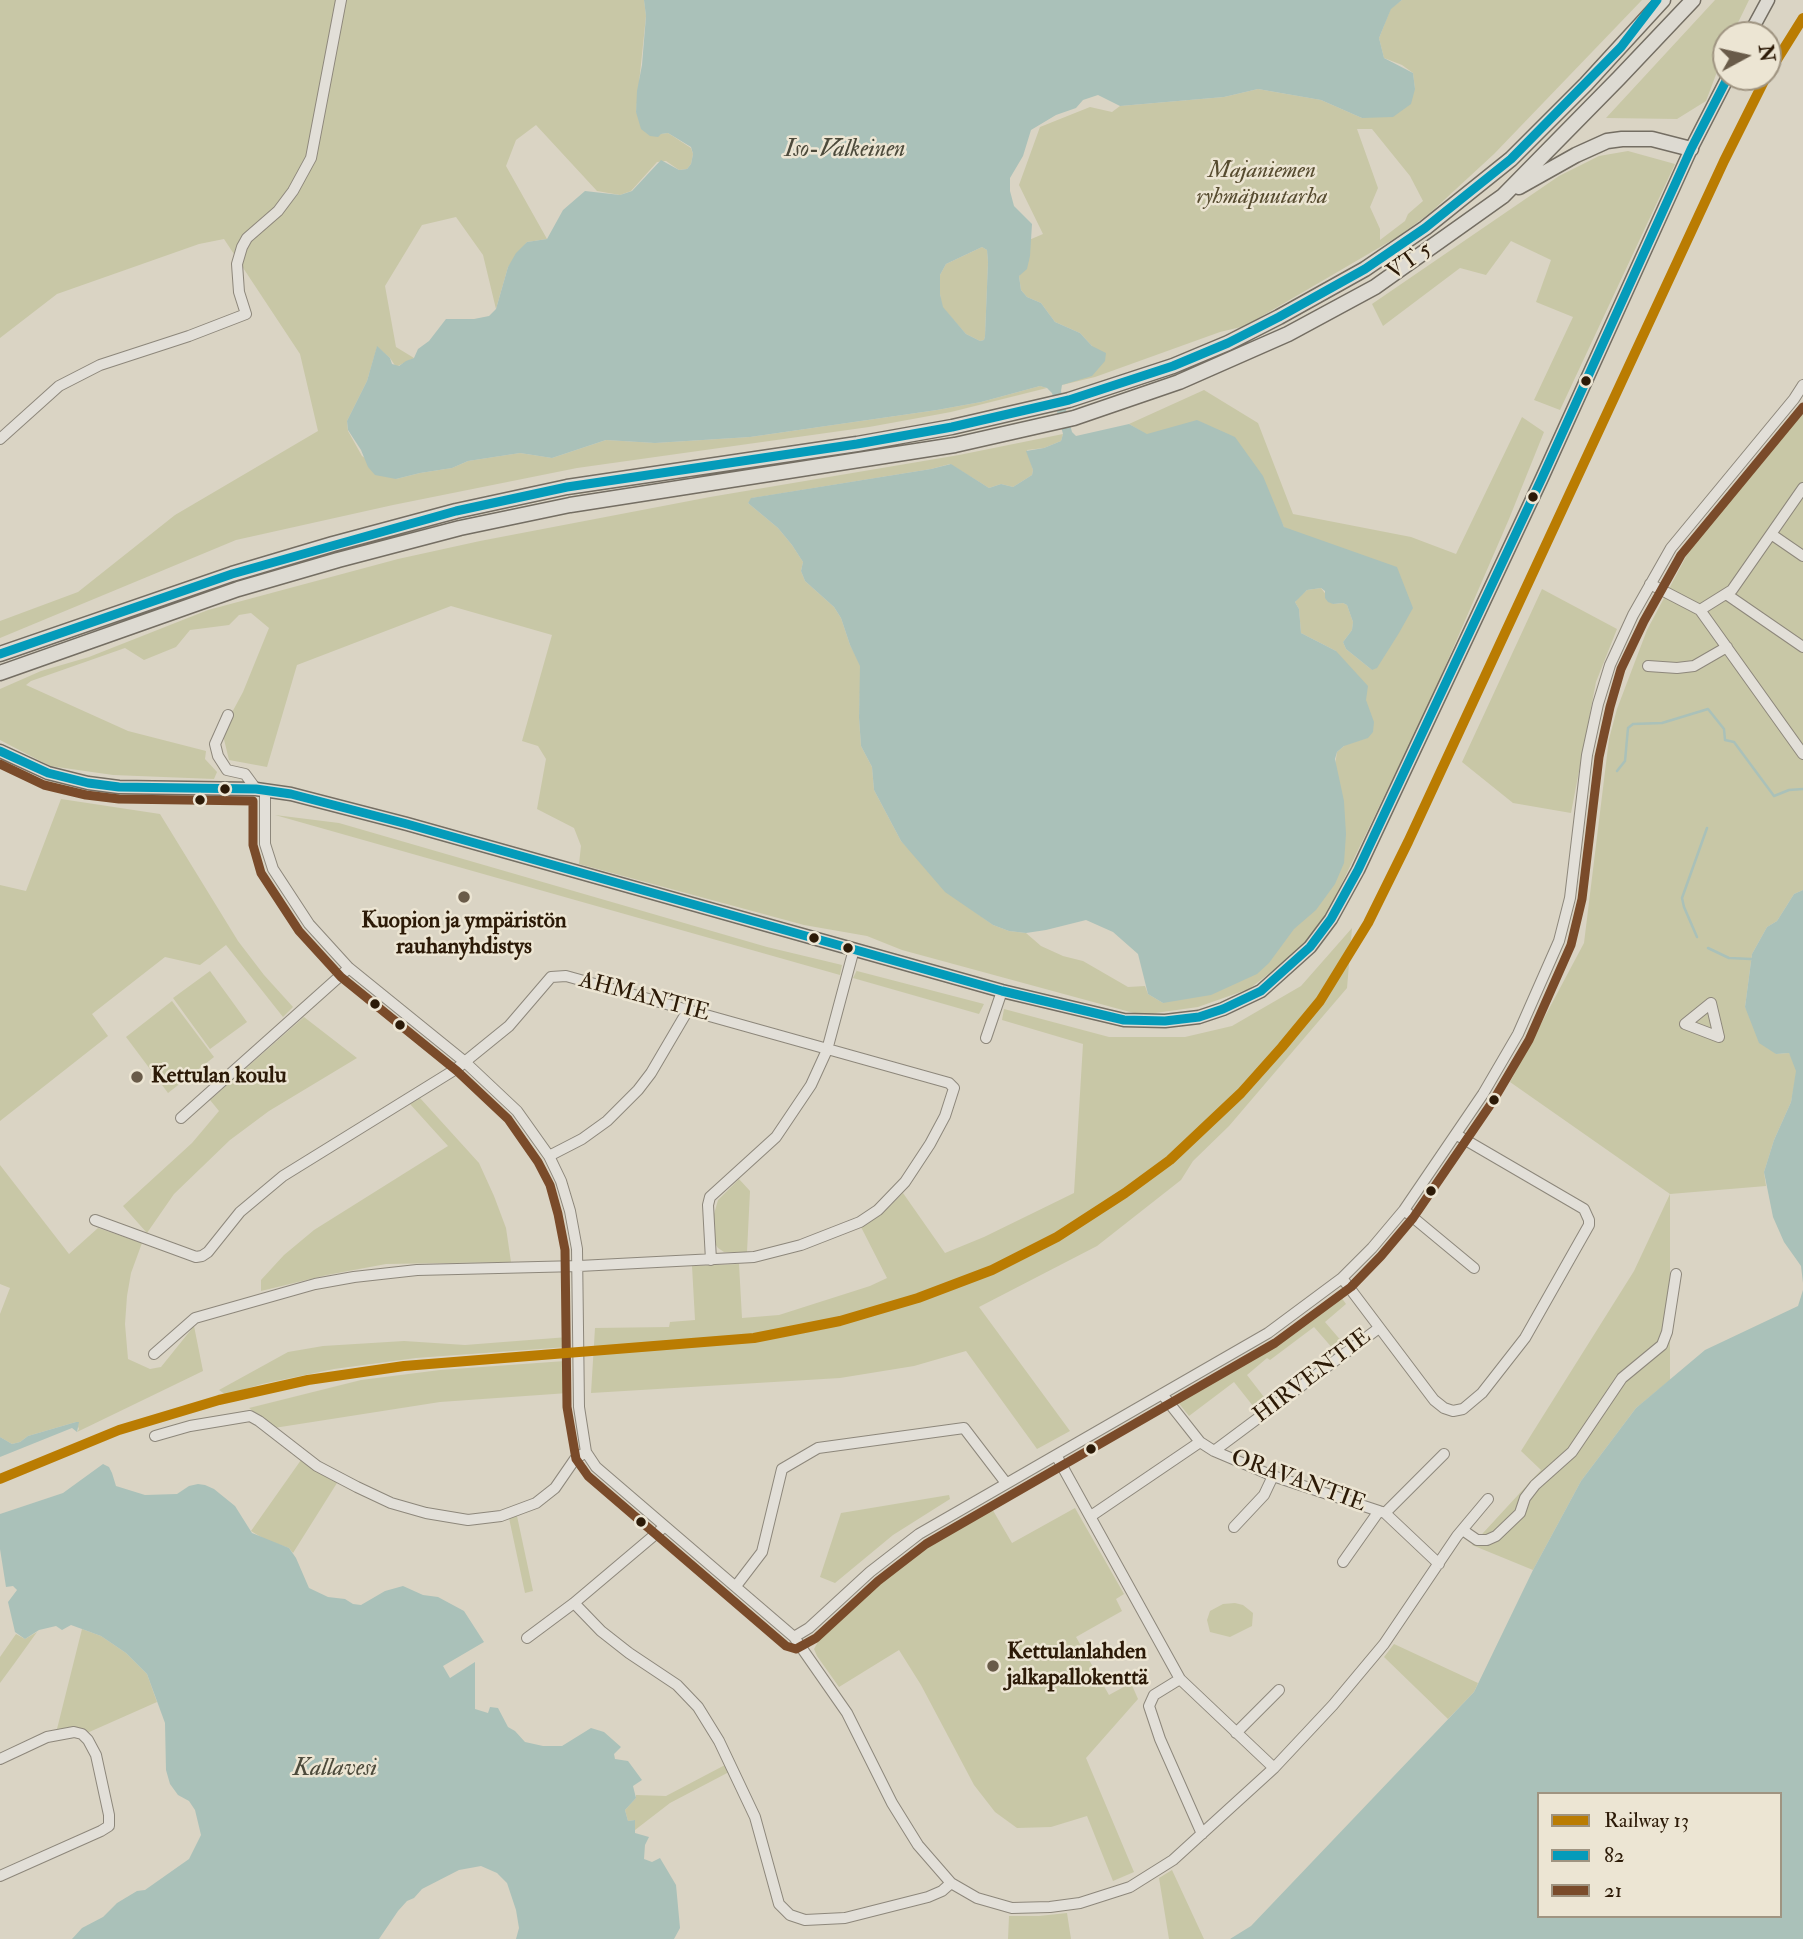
<!DOCTYPE html>
<meta charset="utf-8">
<style>
body{margin:0}
#map{position:relative;width:1803px;height:1939px;overflow:hidden;background:#dad4c4;font-family:"IM FELL Double Pica",serif}
canvas{display:block}
.legend{position:absolute;left:1537px;top:1792px;width:245px;height:126px;box-sizing:border-box;background:#ece5d3;border:2px solid #9f9481;margin:0;padding:9px 12px;list-style:none;font-size:21px;color:#2c1a07}
.legend li{display:flex;align-items:center;gap:14px;height:35px}
.legend b{width:35px;border:2px solid #9f9481}
.north{position:absolute;left:1712px;top:21px;width:70px;height:70px;box-sizing:border-box;background:#ece5d3;border:2px solid #9f9481;border-radius:50%;rotate:82deg;font-size:19px;font-weight:700;line-height:28px;text-align:center;color:#2c1a07}
.north::after{content:'';display:block;margin:auto;width:24px;height:32px;background:#695b49;clip-path:polygon(50% 0,100% 100%,50% 72%,0 100%)}
</style>
<div id="map">
<canvas width="1803" height="1939"></canvas>
<ul class="legend">
<li><b style="height:9px;background:#ba7c02"></b>Railway 13</li>
<li><b style="height:9px;background:#049bba"></b>82</li>
<li><b style="height:9px;background:#7a4b2a"></b>21</li>
</ul>
<div class="north">N</div>
</div>
<script>
const ctx = document.querySelector('canvas').getContext('2d');
ctx.lineJoin = 'round';
function paint(path, color) {
  ctx.fillStyle = color;
  ctx.fill(path, 'evenodd');
}
function toPath(rows) {
  const path = new Path2D();
  for (const r of rows) {
    path.moveTo(r[0], r[1]);
    for (let i = 2; i < r.length; i += 2) path.lineTo(r[i], r[i + 1]);
  }
  return path;
}
function trace(path, color, width, dash) {
  ctx.strokeStyle = color;
  ctx.lineWidth = width;
  ctx.lineCap = dash ? 'butt' : 'round';
  ctx.setLineDash(dash || []);
  ctx.stroke(path);
}
function label(font, color, halo, rows, align = 'center') {
  ctx.font = font + ' "IM FELL Double Pica",serif';
  ctx.lineWidth = 5;
  ctx.setLineDash([]);
  ctx.textBaseline = 'middle';
  ctx.strokeStyle = halo;
  ctx.fillStyle = color;
  for (const [text, x, y, turn = 0] of rows) {
    ctx.save();
    ctx.translate(x, y);
    ctx.rotate((+turn || 0) * Math.PI / 180);
    ctx.textAlign = isNaN(turn) ? turn : align;
    if (halo) ctx.strokeText(text, 0, 0);
    ctx.fillText(text, 0, 0);
    ctx.restore();
  }
}
const green = toPath([
 [0,0,644,0,646,16,636,112,661,134,668,133,691,148,693,154,691,164,687,169,679,170,666,161,657,162,631,191,620,195,597,191,536,125,516,140,506,166,547,239,527,242,508,267,496,309,483,255,456,217,422,225,385,286,396,347,414,358,396,367,390,358,377,347,367,381,347,421,348,431,362,456,396,479,420,473,452,468,468,461,520,453,552,458,606,440,655,443,750,437,937,410,981,402,1040,386,1047,388,951,412,869,427,577,468,393,505,236,540,0,638,0,621,78,592,175,515,318,431,300,354,224,239,199,244,57,294,0,338],
 [1402,0,1642,0,1494,154,1430,213,1399,236,1245,326,1220,332,1095,377,1062,385,1069,382,1092,346,1080,333,1055,322,1041,303,1027,297,1021,290,1019,276,1030,255,1029,240,1043,234,1019,185,1040,127,1090,107,1112,112,1120,106,1224,97,1258,89,1321,100,1362,118,1415,89,1413,73,1402,65,1384,58,1379,38,1391,8],
 [1357,129,1372,129,1410,176,1423,201,1408,214,1405,221,1380,240,1380,229,1370,207,1378,188],
 [1715,0,1749,0,1732,35,1726,35,1726,48,1706,101,1677,119,1606,118],
 [1628,151,1675,164,1560,410,1534,400,1573,317,1536,302,1551,260,1511,241,1486,275,1460,268,1383,326,1372,304,1559,176,1599,156],
 [982,247,987,250,988,262,985,336,984,340,980,341,966,334,942,307,940,294,940,275,946,264],
 [1204,390,1258,423,1293,514,1411,537,1456,554,1522,417,1544,432,1509,519,1428,706,1323,922,1293,955,1249,989,1198,1007,1141,1015,902,950,867,936,804,925,579,864,581,846,574,828,537,809,546,759,538,746,522,741,552,635,451,606,297,665,267,767,229,760,222,731,243,692,269,628,251,613,239,615,229,625,190,630,176,647,144,660,125,648,31,681,26,685,128,731,206,751,205,759,217,772,214,779,113,775,50,766,0,740,0,689,41,671,89,657,208,610,398,559,480,541,710,497,959,455,1063,434,1061,441,1044,448,1027,450,1033,470,1032,475,1013,487,1001,484,989,488,950,464,931,469,752,498,748,503,778,528,792,545,803,562,801,571,805,581,834,607,841,618,850,645,861,666,859,718,861,746,872,767,874,790,901,841,971,909,993,925,1009,931,1026,933,1041,946,1063,956,1083,961,1128,987,1145,986,1148,994,1163,1003,1335,765,1337,752,1344,746,1336,651,1301,633,1299,609,1295,602,1298,598,1307,590,1321,588,1333,604,1343,603,1347,605,1353,622,1352,630,1343,642,1346,649,1372,670,1358,611,1284,527,1276,511,1129,424],
 [1803,411,1803,890,1794,894,1777,921,1767,927,1752,954,1745,1007,1776,1054,1789,1053,1794,1062,1797,1071,1791,1102,1774,1140,1764,1172,1766,1186,1670,1194,1670,1380,1636,1408,1581,1481,1533,1570,1472,1545,1541,1470,1521,1451,1634,1271,1670,1194,1510,1082,1584,943,1609,739,1617,709,1647,630,1689,551],
 [1542,589,1617,629,1596,682,1571,813,1513,803,1462,762],
 [61,799,160,814,238,941,264,975,293,1007,283,1017,226,945,200,965,165,957,92,1014,108,1036,0,1121,0,885,26,891],
 [275,815,339,823,767,947,842,965,840,975],
 [1352,928,1347,988,1229,1126,1193,1161,1181,1180,1097,1246,979,1307,1070,1431,1037,1449,966,1351,914,1366,840,1378,591,1393,595,1328,669,1327,670,1322,695,1320,692,1266,739,1264,742,1318,779,1315,870,1286,887,1278,861,1227,884,1212,903,1193,945,1253,984,1237,1074,1193,1083,1044,1002,1020,1004,1009,1109,1037,1185,1037,1232,1026,1301,986],
 [857,970,857,971,984,1004,979,1014,853,978],
 [210,971,247,1022,210,1049,173,998],
 [172,1001,214,1057,168,1093,126,1037],
 [304,1017,357,1058,269,1111,230,1140,174,1194,147,1233,123,1206,192,1143,219,1111,210,1100],
 [420,1098,479,1163,494,1196,506,1228,511,1262,386,1264,327,1275,261,1291,261,1280,284,1255,314,1230,448,1146,410,1104],
 [0,1165,69,1254,98,1228,142,1243,131,1273,127,1296,125,1324,128,1359,150,1369,161,1367,194,1326,203,1371,77,1432,79,1429,76,1422,28,1436,20,1442,12,1444,0,1437,0,1314,10,1288,0,1284],
 [739,1179,750,1191,747,1252,724,1252,718,1248,714,1242,714,1214,718,1200],
 [1341,1297,1346,1304,1325,1322,1343,1343,1334,1350,1314,1327,1270,1360,1267,1358,1247,1375,1264,1397,1253,1406,1234,1382,1189,1416,1177,1401,1259,1355],
 [568,1337,567,1347,416,1358,334,1369,262,1384,226,1395,219,1390,288,1352,323,1346,404,1341,465,1345],
 [565,1361,568,1393,440,1402,274,1428,249,1408,361,1380,440,1370],
 [301,1460,337,1483,293,1553,289,1548,266,1540,251,1531],
 [949,1495,950,1499,893,1535,835,1583,820,1577,841,1513],
 [991,1507,1012,1543,1075,1508,1124,1594,1116,1599,1122,1611,1076,1637,1109,1695,1131,1683,1138,1699,1086,1758,1134,1872,1113,1881,1087,1816,1051,1827,1017,1828,995,1812,974,1785,921,1685,899,1650,839,1687,817,1656,814,1649,821,1636,875,1584,911,1556],
 [517,1516,533,1591,525,1593,509,1518],
 [1235,1603,1243,1605,1253,1613,1252,1626,1230,1637,1210,1632,1207,1620,1210,1611,1223,1604],
 [82,1629,101,1636,126,1653,147,1674,157,1702,87,1733,73,1727,57,1729],
 [37,1632,14,1664,0,1683,0,1657,16,1634,25,1639],
 [1394,1644,1478,1683,1474,1692,1448,1719,1384,1657],
 [725,1765,729,1772,670,1803,635,1830,635,1820,628,1821,625,1810,636,1798,636,1795,666,1796],
 [1172,1870,1204,1939,1169,1939,1159,1878],
 [1067,1913,1071,1939,1008,1939,1009,1916,1039,1916]
]);
const water = toPath([
 [644,0,1402,0,1391,9,1379,38,1384,58,1413,73,1415,89,1411,104,1393,117,1362,118,1321,100,1258,89,1224,97,1120,106,1098,95,1083,100,1076,108,1056,115,1031,130,1023,156,1010,178,1010,191,1014,206,1032,224,1030,256,1027,269,1019,276,1021,290,1027,297,1041,303,1055,322,1080,333,1092,346,1106,353,1105,361,1092,376,1062,385,1061,391,1072,432,1076,436,1129,424,1147,434,1197,420,1235,437,1263,476,1284,527,1397,567,1413,608,1399,633,1377,668,1372,670,1346,649,1343,642,1352,630,1353,622,1347,605,1343,603,1333,604,1328,602,1325,598,1325,591,1321,588,1307,590,1295,602,1299,609,1301,633,1336,651,1368,686,1366,700,1374,722,1373,732,1368,738,1344,746,1337,752,1335,759,1344,801,1346,834,1344,863,1335,884,1316,910,1294,929,1269,963,1257,974,1211,995,1163,1003,1148,994,1138,954,1113,932,1086,920,1046,930,1026,933,1009,931,993,925,945,892,901,841,874,790,872,767,861,746,859,718,860,666,850,645,841,618,834,607,805,581,801,571,803,562,792,545,778,528,748,503,751,498,931,469,951,464,989,488,1001,484,1013,487,1032,475,1033,470,1026,451,1044,448,1061,441,1063,434,1052,393,1047,388,1040,386,981,402,937,410,750,437,655,443,606,440,552,458,520,453,468,461,452,468,420,473,396,479,375,475,368,467,361,450,348,430,347,421,367,381,377,346,390,358,392,364,399,366,406,361,414,358,418,349,429,341,446,319,474,319,489,316,496,309,508,267,516,253,527,242,547,239,563,210,585,191,620,195,632,191,661,160,679,170,687,169,691,164,693,154,691,147,668,133,661,134,658,137,650,136,641,129,636,112,637,91,642,65,646,16],
 [982,247,987,250,988,262,985,336,984,340,980,341,966,334,943,307,940,294,940,275,946,264],
 [1803,890,1803,1283,1801,1266,1784,1242,1773,1217,1764,1172,1774,1140,1791,1102,1796,1071,1789,1053,1776,1054,1759,1043,1745,1007,1752,954,1767,927,1777,921,1794,894],
 [1803,1290,1803,1939,1230,1939,1251,1926,1474,1692,1533,1570,1581,1481,1636,1408,1705,1350,1798,1306],
 [1539,1794,1780,1794,1780,1916,1539,1916],
 [76,1422,79,1422,77,1432,72,1428,0,1457,0,1437,12,1444,20,1442,28,1436],
 [103,1464,109,1467,112,1473,116,1486,145,1495,177,1494,189,1486,198,1484,205,1485,214,1489,235,1506,252,1533,289,1548,296,1558,309,1588,328,1597,345,1599,353,1604,361,1605,385,1591,403,1586,423,1595,438,1597,464,1611,484,1642,443,1666,450,1678,475,1662,475,1709,488,1713,490,1707,498,1708,508,1727,515,1731,525,1742,543,1746,562,1746,591,1728,604,1732,621,1747,614,1754,615,1759,628,1761,642,1780,633,1786,636,1798,625,1810,628,1821,635,1820,635,1833,649,1837,645,1845,644,1859,652,1862,660,1858,676,1885,680,1928,674,1939,516,1939,519,1928,516,1910,507,1883,497,1873,481,1866,459,1870,422,1889,414,1898,407,1901,398,1911,379,1939,72,1939,82,1928,103,1917,117,1903,137,1891,145,1890,189,1859,201,1835,195,1810,189,1801,178,1795,170,1784,166,1770,165,1723,147,1674,126,1653,101,1636,82,1629,71,1625,62,1630,56,1626,39,1630,25,1639,15,1632,8,1602,17,1590,13,1586,6,1587,0,1549,0,1514,63,1493]
]);
const stream = toPath([
 [1617,771,1625,761,1628,728,1633,724,1662,723,1708,709,1724,729,1725,740,1734,742,1774,796,1789,790,1803,789],
 [1697,937,1684,907,1682,898,1707,828],
 [1708,948,1729,958,1751,959]
]);
const minor = toPath([
 [0,439,59,386,100,365,189,336,246,314,239,292,237,264,242,247,247,238,278,211,293,191,311,158,341,0],
 [1771,534,1803,556],
 [1650,584,1700,610,1803,754],
 [1726,594,1803,647],
 [1700,610,1732,590,1803,488],
 [1648,666,1677,668,1694,666,1727,647],
 [228,715,215,744,218,756,227,770,245,774,256,789],
 [265,790,265,844,273,869,309,924,349,968,465,1062,517,1111,549,1156,561,1181,570,1211,577,1249,579,1407,586,1452,596,1467,794,1637,847,1713,892,1803,918,1845,951,1883,977,1898,1012,1908,1050,1907,1080,1903,1130,1887,1173,1860,1274,1768,1333,1705,1384,1644,1457,1536,1488,1499],
 [1711,1003,1719,1037,1685,1024,1711,1003],
 [986,1038,1002,991],
 [181,1118,349,968],
 [549,1156,582,1139,607,1121,638,1090,651,1073,688,1010],
 [1404,1210,1474,1268],
 [95,1220,196,1257,202,1256,208,1252,240,1212,283,1176,456,1069,509,1026,551,977,566,976,688,1010,949,1083,954,1088,945,1116,930,1144,905,1182,878,1210,860,1222,801,1245,754,1257,579,1266,417,1270,354,1277,315,1284,195,1318,154,1354],
 [711,1260,708,1205,710,1197,776,1137,811,1085,827,1050,854,949],
 [1342,1278,1434,1400,1444,1408,1453,1411,1463,1409,1482,1393,1525,1338,1589,1225,1589,1220,1584,1209,1457,1135],
 [1162,1394,1200,1442,1214,1451,1273,1476,1385,1513,1439,1564],
 [155,1436,190,1426,250,1416,259,1421,317,1466,357,1487,391,1503,426,1513,468,1520,501,1516,536,1503,555,1488,575,1459,586,1452],
 [1214,1451,1379,1328],
 [1056,1455,1180,1679,1274,1768],
 [1385,1513,1444,1454],
 [1091,1516,1200,1442],
 [1234,1527,1264,1495,1273,1476],
 [1464,1531,1477,1540,1487,1540,1496,1536,1520,1513,1525,1498,1535,1485,1572,1452,1622,1378,1662,1345,1667,1332,1676,1274],
 [1343,1562,1379,1511],
 [736,1586,762,1552,782,1469,818,1448,964,1428,1006,1483],
 [574,1603,601,1631,629,1653,677,1685,698,1707,719,1741,755,1817,779,1904,790,1915,805,1920,845,1918,928,1897,942,1891,951,1883],
 [794,1637,809,1628,870,1572,919,1534,1268,1333,1342,1278,1372,1248,1404,1210,1483,1094,1518,1034,1559,941,1570,898,1587,755,1598,704,1610,665,1633,615,1671,548,1794,399,1803,385],
 [527,1638,574,1603,664,1527],
 [1180,1679,1154,1695,1149,1706,1160,1739,1202,1834],
 [1236,1733,1279,1690],
 [0,1759,47,1737,74,1732,82,1734,88,1740,96,1755,109,1815,109,1826,101,1831,0,1876]
]);
const major = toPath([
 [1749,35,1768,0],
 [0,751,48,773,88,783,119,787,256,789,291,794,407,824,1002,991,1124,1020,1165,1021,1199,1017,1223,1009,1261,991,1310,947,1331,919,1358,870,1542,478,1691,149,1728,77]
]);
const highway = toPath([
 [1519,187,1576,155,1607,141,1622,139,1652,139,1691,149],
 [0,654,232,574,333,544,456,511,567,487,857,444,952,427,1069,400,1173,366,1228,343,1279,317,1365,269,1425,228,1511,159,1586,84,1663,0],
 [0,673,238,589,338,560,460,528,570,505,955,445,1074,418,1179,382,1288,334,1375,287,1503,196,1619,78,1693,0]
]);
const bus1 = toPath([
 [0,654,232,574,456,511,567,487,857,444,952,427,1069,400,1173,366,1228,343,1279,317,1365,269,1425,228,1511,159,1621,47,1657,0],
 [0,751,48,773,88,783,119,787,256,789,291,794,407,824,1002,991,1124,1020,1165,1021,1199,1017,1223,1009,1261,991,1310,947,1331,919,1358,870,1542,478,1691,149,1728,77]
]);
const bus2 = toPath([
 [0,764,44,785,86,795,119,799,253,801,253,845,261,873,299,931,341,977,457,1071,508,1119,538,1162,550,1185,558,1214,565,1250,567,1407,576,1459,588,1476,786,1646,796,1649,816,1638,878,1581,926,1544,1275,1343,1351,1287,1381,1256,1413,1218,1493,1101,1529,1040,1571,945,1582,899,1599,757,1610,707,1621,669,1644,621,1681,555,1803,407]
]);
const rail1 = toPath([
 [1768,74,1803,18],
 [0,1479,119,1430,219,1400,308,1380,404,1366,754,1338,840,1321,918,1298,992,1270,1057,1237,1125,1193,1170,1160,1241,1093,1282,1047,1320,1001,1368,923,1408,842,1724,161,1766,77]
]);
const markers = [
 [1586,381,6,"#2c1a07"],
 [1533,497,6,"#2c1a07"],
 [225,789,6,"#2c1a07"],
 [200,800,6,"#2c1a07"],
 [464,897,7,"#695b49"],
 [814,938,6,"#2c1a07"],
 [848,948,6,"#2c1a07"],
 [375,1004,6,"#2c1a07"],
 [400,1025,6,"#2c1a07"],
 [137,1077,7,"#695b49"],
 [1494,1100,6,"#2c1a07"],
 [1431,1191,6,"#2c1a07"],
 [1091,1449,6,"#2c1a07"],
 [641,1522,6,"#2c1a07"],
 [993,1666,7,"#695b49"]
];
const parkNames = [
 ["Majaniemen",1262,172],
 ["ryhmäpuutarha",1262,198]
];
const streetNames = [
 ["VT 5",1410,262,-35],
 ["AHMANTIE",644,998,15],
 ["HIRVENTIE",1313,1377,-37],
 ["ORAVANTIE",1298,1482,20]
];
const poiNames = [
 ["Kuopion ja ympäristön",464,922,"center"],
 ["rauhanyhdistys",464,948,"center"],
 ["Kettulan koulu",151,1077],
 ["Kettulanlahden",1007,1653],
 ["jalkapallokenttä",1007,1679]
];
const waterNames = [
 ["Iso-Valkeinen",845,151],
 ["Kallavesi",335,1770]
];
paint(green, '#c8c7a6');
paint(water, '#aac1b9');
trace(stream, '#aac1b9', 2.5);
trace(minor, '#8d877b', 12);
trace(major, '#746e63', 15);
trace(highway, '#746e63', 17);
trace(minor, '#e2dfd8', 10);
trace(major, '#dddad2', 12);
trace(highway, '#dddad2', 14);
trace(bus1, '#049bba', 9);
trace(bus2, '#7a4b2a', 9);
trace(rail1, '#ba7c02', 10);
for (const [x, y, r, color] of markers) {
  const dot = new Path2D();
  dot.arc(x, y, r, 0, 2 * Math.PI);
  ctx.fillStyle = color;
  ctx.fill(dot);
  trace(dot, '#ece5d3', 2.5);
}
label('italic 23px', '#564b2f', '#ece5d3', parkNames);
label('23px', '#2c1a07', '#ece5d3', streetNames);
label('bold 23px', '#2c1a07', '#ece5d3', poiNames, 'left');
label('italic 24px', '#4c4a3b', '#ece5d3', waterNames);
</script>
